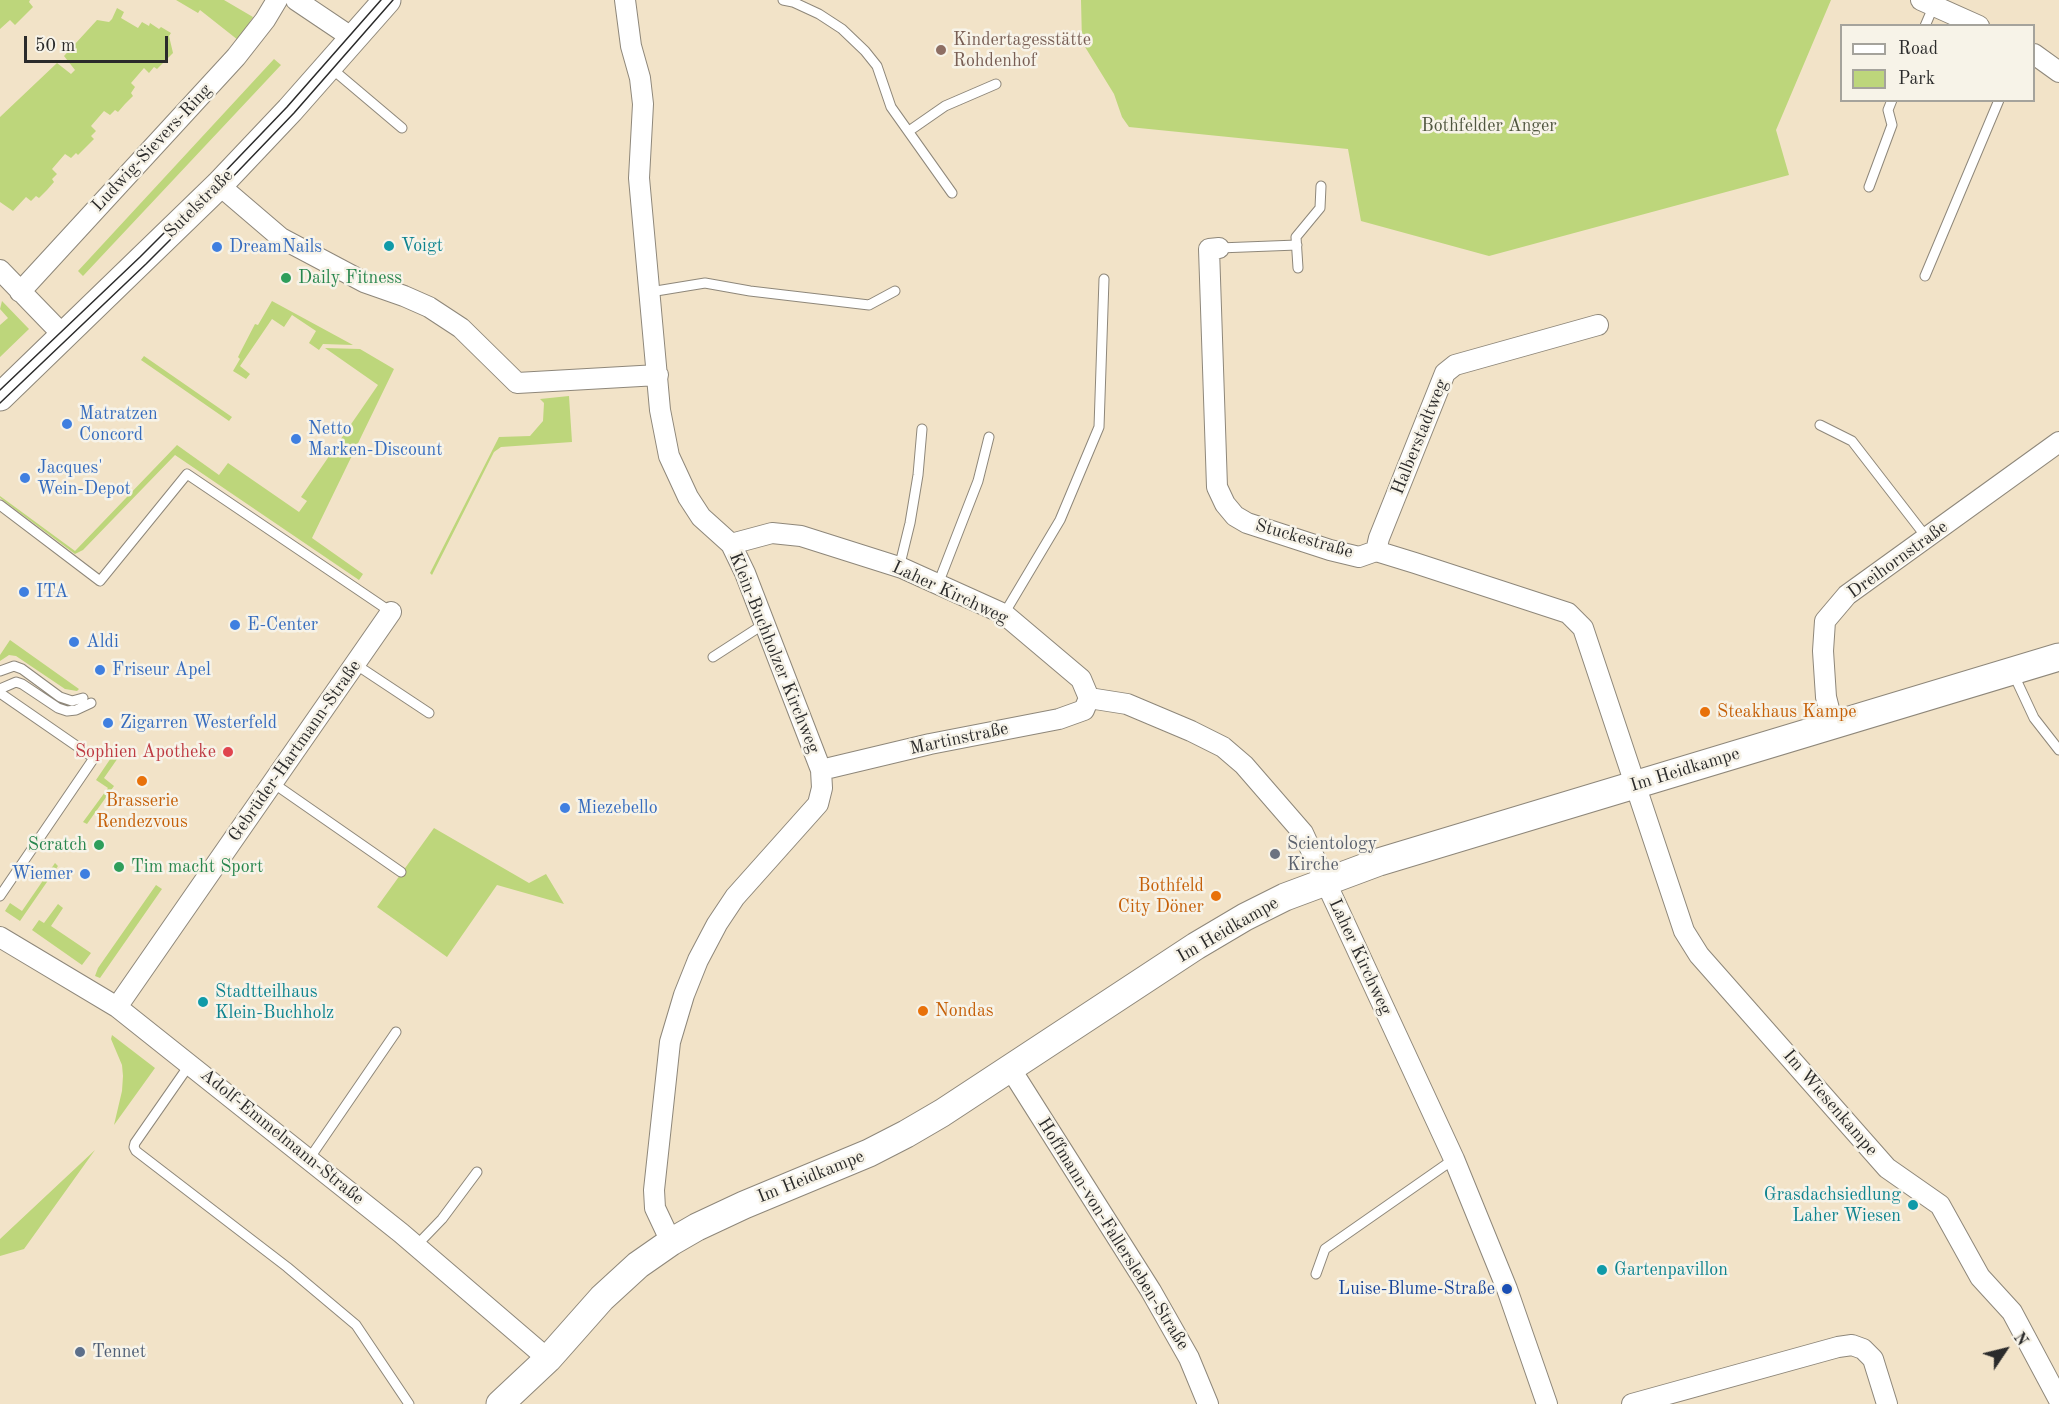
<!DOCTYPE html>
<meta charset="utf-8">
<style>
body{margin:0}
#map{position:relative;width:2059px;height:1404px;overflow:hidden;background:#f2e3c8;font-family:"Old Standard TT",serif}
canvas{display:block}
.legend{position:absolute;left:1840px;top:24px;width:195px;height:78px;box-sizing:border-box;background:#f7f3e8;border:2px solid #a5a39c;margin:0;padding:8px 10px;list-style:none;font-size:18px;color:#2b2b2b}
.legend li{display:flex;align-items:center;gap:12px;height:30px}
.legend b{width:30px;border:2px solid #a5a39c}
.north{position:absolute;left:1975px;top:1320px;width:60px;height:60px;-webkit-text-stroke:4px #f7f3e8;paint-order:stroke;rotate:55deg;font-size:16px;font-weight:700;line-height:24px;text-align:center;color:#2b2b2b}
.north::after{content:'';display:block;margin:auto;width:21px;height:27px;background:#2b2b2b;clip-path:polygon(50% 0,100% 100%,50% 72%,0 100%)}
.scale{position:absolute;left:24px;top:36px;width:144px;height:27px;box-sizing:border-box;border:3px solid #2b2b2b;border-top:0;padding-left:8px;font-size:18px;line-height:21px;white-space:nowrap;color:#2b2b2b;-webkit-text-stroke:4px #f7f3e8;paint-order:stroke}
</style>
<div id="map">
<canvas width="2059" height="1404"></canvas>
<ul class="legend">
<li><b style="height:8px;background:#fff"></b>Road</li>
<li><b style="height:16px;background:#bdd67b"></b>Park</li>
</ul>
<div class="north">N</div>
<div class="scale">50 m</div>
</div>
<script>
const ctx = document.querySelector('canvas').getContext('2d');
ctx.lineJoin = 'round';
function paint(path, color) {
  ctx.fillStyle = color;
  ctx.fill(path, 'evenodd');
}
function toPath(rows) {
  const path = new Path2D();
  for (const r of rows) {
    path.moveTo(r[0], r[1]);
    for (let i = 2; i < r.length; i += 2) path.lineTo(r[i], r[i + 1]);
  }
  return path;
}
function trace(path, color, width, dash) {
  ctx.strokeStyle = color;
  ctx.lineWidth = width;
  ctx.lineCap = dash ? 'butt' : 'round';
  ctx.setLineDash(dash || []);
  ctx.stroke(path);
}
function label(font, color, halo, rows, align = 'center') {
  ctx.font = font + ' "Old Standard TT",serif';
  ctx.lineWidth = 5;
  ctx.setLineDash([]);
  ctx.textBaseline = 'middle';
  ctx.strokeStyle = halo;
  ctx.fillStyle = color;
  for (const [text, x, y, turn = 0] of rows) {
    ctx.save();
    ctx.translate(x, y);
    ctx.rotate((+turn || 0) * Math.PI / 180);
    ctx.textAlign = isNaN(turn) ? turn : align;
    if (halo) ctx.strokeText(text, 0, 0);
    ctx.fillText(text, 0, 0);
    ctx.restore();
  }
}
const green = toPath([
 [0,0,30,0,29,2,33,7,15,25,10,20,0,29],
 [176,0,224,0,253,17,238,40,200,10,198,13],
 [1081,0,1831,0,1776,130,1789,175,1489,256,1361,221,1348,149,1129,127,1122,117,1114,94,1082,42],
 [117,8,124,12,121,18,138,28,142,22,149,26,150,23,159,29,161,27,171,33,169,36,173,53,157,69,154,67,149,73,144,68,131,83,135,87,131,93,133,96,125,104,118,112,115,110,110,115,104,111,91,126,96,131,91,136,94,139,78,155,76,153,71,158,65,154,52,169,57,174,52,179,54,182,47,190,39,198,36,196,31,201,26,197,13,211,0,202,0,117,57,63,71,74,75,70,64,56,97,20,109,22,112,19],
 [274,59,281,65,83,276,78,271],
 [2,301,29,329,0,357,0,325,8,318,0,309],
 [272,301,353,345,323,344,319,350,309,343,316,331,292,315,284,327,272,319,240,366,250,374,246,379,233,371,240,359,238,357,241,351,255,324,258,325],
 [325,348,360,349,394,369,312,538,363,574,359,580,175,455,83,550,75,554,0,498,0,496,75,551,177,445,219,475,228,463,299,512,307,501,301,497,378,385],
 [144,356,232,417,229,421,141,360],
 [569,396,572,442,501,447,494,452,432,575,430,573,499,437,530,436,543,421,544,403,540,399],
 [10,640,79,689,77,691,65,689,16,656,9,655,0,661,0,655],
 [115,752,120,755,104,778,114,786,87,824,83,822,108,788,96,780],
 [434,828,529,883,546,874,564,904,497,885,447,957,377,907],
 [55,863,58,866,20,921,5,911,10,903,22,911],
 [156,885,162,889,100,978,95,976,98,968],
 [58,904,63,908,51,926,91,953,82,965,32,930,39,920,44,923],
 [112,1035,155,1068,114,1125,122,1091,123,1076,122,1065,111,1039],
 [95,1150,24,1249,0,1256,0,1239]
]);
const lane = toPath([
 [783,0,793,2,819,14,842,29,865,51,877,66,891,107,952,193],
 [1925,26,1934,5],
 [331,68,402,128],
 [909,131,945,106,996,84],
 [1869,187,1892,125,1888,110,1892,100],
 [1219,248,1297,245],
 [1298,268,1296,237,1320,208,1321,186],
 [1925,276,1999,100],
 [650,292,705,283,750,291,869,305,895,291],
 [1820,425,1852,441,1927,538],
 [0,505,100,581,187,474,391,612],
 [899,568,910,523,918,475,922,429],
 [938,584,978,481,989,437],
 [1004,614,1060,520,1099,427,1104,279],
 [713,657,764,624],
 [355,664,429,713],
 [0,671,14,666,22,669,60,697,72,701,83,698],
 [2013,673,2034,718,2059,750],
 [0,689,16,682,22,684,58,708,67,711,76,710,91,703],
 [0,693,94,758,0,896],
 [273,783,401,872],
 [190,1064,135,1143,134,1147,136,1151,287,1267,356,1325,409,1404],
 [309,1159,396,1032],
 [416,1246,442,1219,477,1172],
 [1316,1274,1325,1249,1454,1159]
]);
const street = toPath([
 [296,0,354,39],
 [625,0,631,46,640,78,643,104,639,178,660,410,669,456,688,497,701,517,731,544,745,573,821,770,822,788,818,804,735,897,717,924,698,960,684,995,670,1042,654,1190,655,1208,671,1242],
 [1921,0,1979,26],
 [2034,54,2059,72],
 [219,185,281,238,364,282,404,296,429,307,461,328,517,383,658,375],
 [1219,248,1209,249,1217,487,1225,504,1235,516,1247,523,1330,550,1359,557,1376,551,1415,563,1568,613,1583,628,1684,931,1699,955,1887,1168,1940,1205,1980,1277,2012,1312,2059,1400],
 [0,270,64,336],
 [20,292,236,57,265,20,277,0],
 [731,544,772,533,801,536,902,568,1004,614,1081,679,1089,698],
 [1376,551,1379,538,1445,373,1455,365,1598,325],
 [1089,698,1127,704,1191,731,1223,747,1244,765,1303,833,1454,1159,1507,1289,1547,1404],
 [1833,725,1826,697,1823,651,1825,621,1847,595,2059,442],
 [821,770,930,744,1059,719,1084,710,1089,698],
 [0,937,117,1007,401,1233,548,1359],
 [117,1007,391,612],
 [1010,1068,1151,1291,1189,1358,1208,1404],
 [1632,1404,1838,1347,1852,1345,1863,1349,1873,1359,1887,1404]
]);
const secondary = toPath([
 [0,397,219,185,290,110,387,0],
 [500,1404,548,1359,602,1298,638,1265,671,1242,697,1227,744,1205,869,1153,906,1134,942,1113,1196,946,1245,917,1285,897,1379,862,2059,657]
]);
const tram = toPath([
 [0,390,140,257,215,182,287,107,381,0],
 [0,403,146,264,222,188,294,113,393,0]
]);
const markers = [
 [941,50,6,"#8d6e63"],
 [389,246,6,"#0f9aa8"],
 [217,247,6,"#3f7fe0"],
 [286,278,6,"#2e9e5b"],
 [67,424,6,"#3f7fe0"],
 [296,439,6,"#3f7fe0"],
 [25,478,6,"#3f7fe0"],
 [24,592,6,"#3f7fe0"],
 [235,625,6,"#3f7fe0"],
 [74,642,6,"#3f7fe0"],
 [100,670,6,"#3f7fe0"],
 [1705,712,6,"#e8710a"],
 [108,723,6,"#3f7fe0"],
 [228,752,6,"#e0444e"],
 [142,781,6,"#e8710a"],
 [565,808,6,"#3f7fe0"],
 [99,845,6,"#2e9e5b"],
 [1275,854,6,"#6b7280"],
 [119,867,6,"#2e9e5b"],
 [85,874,6,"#3f7fe0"],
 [1216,896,6,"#e8710a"],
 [203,1002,6,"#0f9aa8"],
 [923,1011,6,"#e8710a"],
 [1913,1205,6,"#0f9aa8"],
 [1602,1270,6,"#0f9aa8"],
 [1507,1289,6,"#1a4fb4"],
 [80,1352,6,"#5c6f8a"]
];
const educationNames = [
 ["Kindertagesstätte",953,40],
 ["Rohdenhof",953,61]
];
const parkNames = [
 ["Bothfelder Anger",1489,126]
];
const streetNames = [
 ["Ludwig-Sievers-Ring",152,148,-47],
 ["Sutelstraße",199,204,-45],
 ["Halberstadtweg",1420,437,-68],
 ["Stuckestraße",1304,539,16],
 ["Dreihornstraße",1898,560,-36],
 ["Laher Kirchweg",950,593,25],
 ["Klein-Buchholzer Kirchweg",774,653,68],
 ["Martinstraße",959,739,-12],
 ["Gebrüder-Hartmann-Straße",295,751,-55],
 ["Im Heidkampe",1685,770,-17],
 ["Im Heidkampe",1228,930,-30],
 ["Laher Kirchweg",1360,957,65],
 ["Im Wiesenkampe",1830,1103,49],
 ["Adolf-Emmelmann-Straße",282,1137,39],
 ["Im Heidkampe",811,1177,-22],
 ["Hoffmann-von-Fallersleben-Straße",1113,1234,58]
];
const cultureNames = [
 ["Voigt",401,246],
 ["Stadtteilhaus",215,992],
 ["Klein-Buchholz",215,1013],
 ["Grasdachsiedlung",1901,1195,"right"],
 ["Laher Wiesen",1901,1216,"right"],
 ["Gartenpavillon",1614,1270]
];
const shopNames = [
 ["DreamNails",229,247],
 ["Matratzen",79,414],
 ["Concord",79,435],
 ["Netto",308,429],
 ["Marken-Discount",308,450],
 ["Jacques'",37,468],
 ["Wein-Depot",37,489],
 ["ITA",36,592],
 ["E-Center",247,625],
 ["Aldi",86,642],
 ["Friseur Apel",112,670],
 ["Zigarren Westerfeld",120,723],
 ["Miezebello",577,808],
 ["Wiemer",73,874,"right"]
];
const leisureNames = [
 ["Daily Fitness",298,278],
 ["Scratch",87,845,"right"],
 ["Tim macht Sport",131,867]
];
const foodNames = [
 ["Steakhaus Kampe",1717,712],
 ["Brasserie",142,801,"center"],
 ["Rendezvous",142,822,"center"],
 ["Bothfeld",1204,886,"right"],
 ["City Döner",1204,907,"right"],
 ["Nondas",935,1011]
];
const healthNames = [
 ["Sophien Apotheke",216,752]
];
const worshipNames = [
 ["Scientology",1287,844],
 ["Kirche",1287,865]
];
const transitNames = [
 ["Luise-Blume-Straße",1495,1289]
];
const serviceNames = [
 ["Tennet",92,1352]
];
paint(green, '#bdd67b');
trace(lane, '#8e877a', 11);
trace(street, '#8e877a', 22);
trace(secondary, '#8e877a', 29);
trace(lane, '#fff', 9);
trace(street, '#fff', 20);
trace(secondary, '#fff', 27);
trace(tram, '#2b2b2b', 1.5);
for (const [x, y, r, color] of markers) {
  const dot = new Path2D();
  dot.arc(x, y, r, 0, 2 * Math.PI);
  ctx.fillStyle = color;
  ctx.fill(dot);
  trace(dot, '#f7f3e8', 2);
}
label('18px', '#785e54', '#f7f3e8', educationNames, 'left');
label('18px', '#50563f', '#f7f3e8', parkNames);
label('18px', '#2b2b2b', '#f7f3e8', streetNames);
label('18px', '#0d838f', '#f7f3e8', cultureNames, 'left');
label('18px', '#366cbe', '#f7f3e8', shopNames, 'left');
label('18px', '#27864d', '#f7f3e8', leisureNames, 'left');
label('18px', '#c56008', '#f7f3e8', foodNames, 'left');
label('18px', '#be3a42', '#f7f3e8', healthNames, 'right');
label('18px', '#5b616d', '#f7f3e8', worshipNames, 'left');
label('18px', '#164399', '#f7f3e8', transitNames, 'right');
label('18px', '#4e5e75', '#f7f3e8', serviceNames, 'left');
</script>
